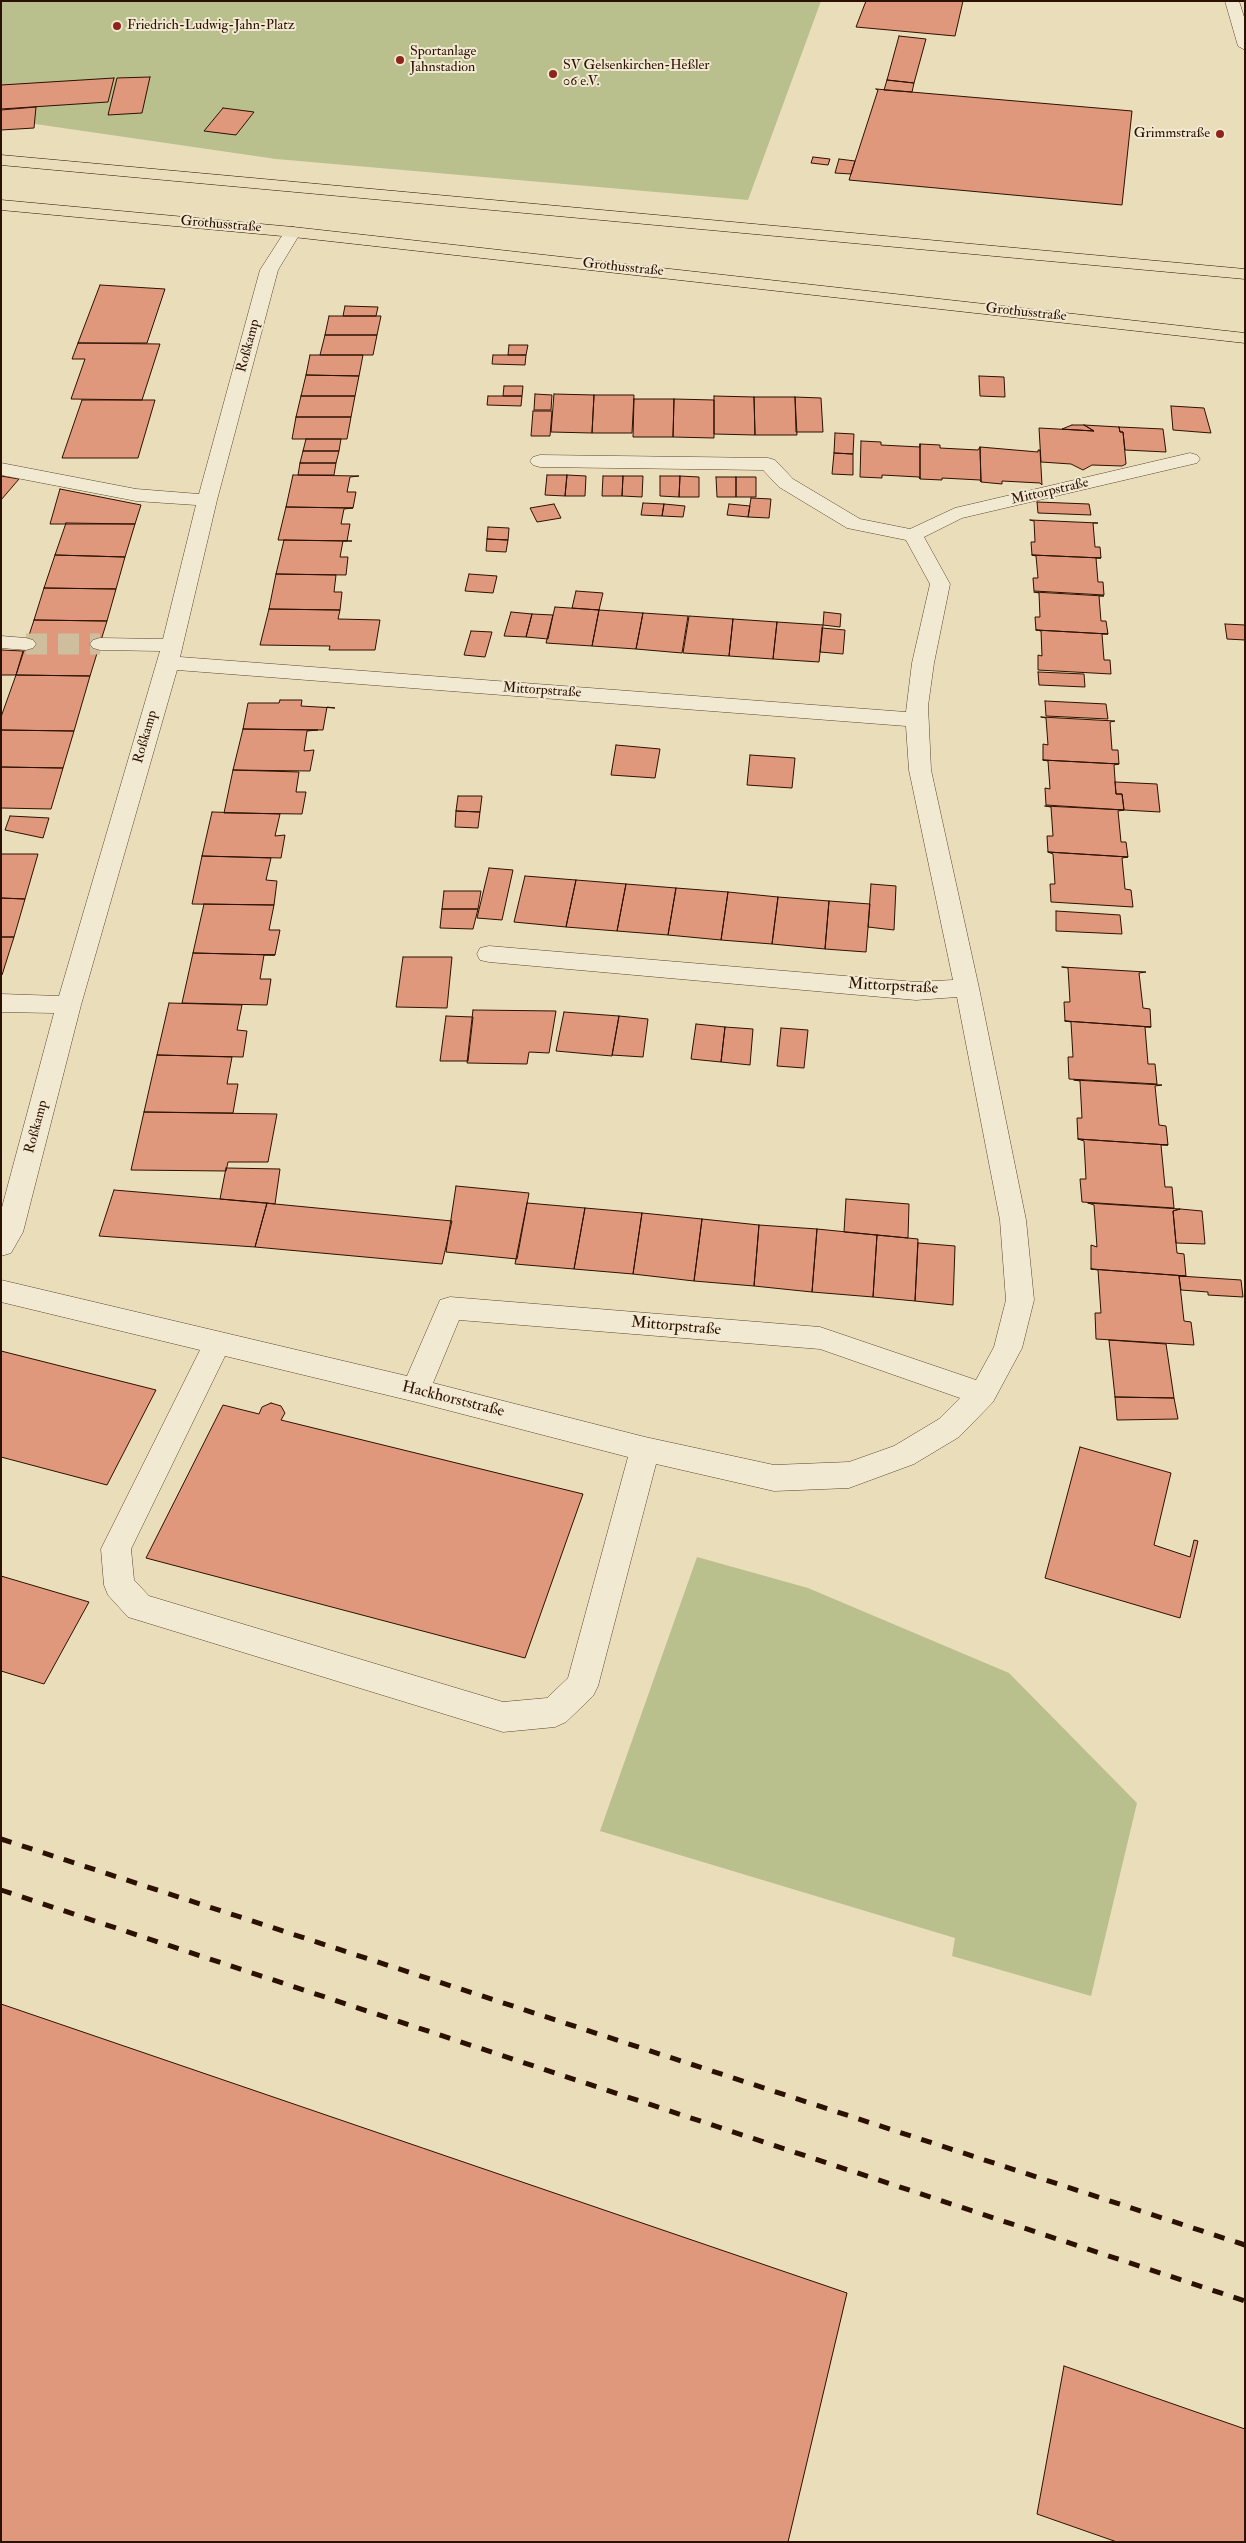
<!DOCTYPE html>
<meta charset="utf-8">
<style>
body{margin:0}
#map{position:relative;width:1246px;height:2543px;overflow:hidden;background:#eaddb9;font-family:"IM FELL Double Pica",serif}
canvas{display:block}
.frame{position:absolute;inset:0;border:2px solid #2d1100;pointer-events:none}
</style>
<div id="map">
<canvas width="1246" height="2543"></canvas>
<div class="frame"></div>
</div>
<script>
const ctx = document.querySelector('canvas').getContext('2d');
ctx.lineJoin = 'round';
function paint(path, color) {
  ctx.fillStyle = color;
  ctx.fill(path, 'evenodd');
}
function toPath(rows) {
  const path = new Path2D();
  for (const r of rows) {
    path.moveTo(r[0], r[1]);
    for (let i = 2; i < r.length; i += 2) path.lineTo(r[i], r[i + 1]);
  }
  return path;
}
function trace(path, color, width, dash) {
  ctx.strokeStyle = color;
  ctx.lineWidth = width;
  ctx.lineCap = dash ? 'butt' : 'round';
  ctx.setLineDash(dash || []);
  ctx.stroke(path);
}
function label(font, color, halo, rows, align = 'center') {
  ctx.font = font + ' "IM FELL Double Pica",serif';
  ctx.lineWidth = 4;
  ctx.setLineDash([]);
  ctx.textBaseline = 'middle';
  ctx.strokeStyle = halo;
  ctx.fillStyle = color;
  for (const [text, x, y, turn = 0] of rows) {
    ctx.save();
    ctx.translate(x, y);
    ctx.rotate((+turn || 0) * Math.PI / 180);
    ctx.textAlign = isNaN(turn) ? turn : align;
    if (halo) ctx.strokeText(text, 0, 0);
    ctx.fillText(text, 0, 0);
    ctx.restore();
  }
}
const green = toPath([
 [1,1,821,1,748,200,276,159,1,119],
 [697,1557,808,1588,1009,1673,1137,1803,1091,1996,952,1956,955,1938,600,1831]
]);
const building = toPath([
 [866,1,963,1,955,36,856,27,866,1],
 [899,36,926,39,914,83,887,80,899,36],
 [150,77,142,113,108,115,117,78,150,77],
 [114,78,108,102,1,109,1,85,114,78],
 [887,80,914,83,912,92,884,90,887,80],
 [876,89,1132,111,1122,205,849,180,878,90,876,89],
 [36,107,34,128,1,130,1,110,36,107],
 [223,108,254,112,236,135,204,131,223,108],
 [813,157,830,159,828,165,811,163,813,157],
 [839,159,855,161,851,174,835,173,839,159],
 [100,285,165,289,147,343,78,343,100,285],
 [345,306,378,307,376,316,343,316,345,306],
 [329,316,381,316,377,335,325,335,329,316],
 [325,335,377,335,373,355,320,355,325,335],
 [78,343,160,344,142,400,71,399,85,359,72,359,78,343],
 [509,345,528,345,526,355,508,355,509,345],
 [310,355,363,355,359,376,306,375,310,355],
 [493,355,526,355,525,365,492,364,493,355],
 [306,375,359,376,355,396,301,396,306,375],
 [979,376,1004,377,1005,397,980,396,979,376],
 [504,386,523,386,522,396,503,396,504,386],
 [535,394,552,395,551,410,534,410,535,394],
 [554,394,594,395,592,433,551,432,554,394],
 [594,395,634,395,632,433,592,433,594,395],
 [301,396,355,396,351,417,296,417,301,396],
 [488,396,522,396,521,406,487,405,488,396],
 [714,396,754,397,755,435,714,434,714,396],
 [754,397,795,397,797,435,755,435,754,397],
 [795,397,821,398,823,432,796,432,795,397],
 [634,399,674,399,673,437,633,437,634,399],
 [674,399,714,400,714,438,673,437,674,399],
 [82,400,155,400,138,458,62,458,82,400],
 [1171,406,1204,408,1211,433,1173,430,1171,406],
 [533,411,552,411,550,436,531,436,533,411],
 [296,417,351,417,347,439,292,439,296,417],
 [1072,425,1084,425,1094,431,1062,429,1072,425],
 [1084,425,1119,427,1120,432,1123,432,1126,464,1122,466,1092,465,1083,470,1071,464,1041,462,1039,428,1094,431,1084,425],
 [1119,427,1163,429,1166,452,1125,450,1123,432,1120,432,1119,427],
 [835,433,854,434,853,454,834,453,835,433],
 [306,439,341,439,339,451,303,451,306,439],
 [861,441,881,442,881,445,920,447,920,444,920,479,919,477,882,475,882,478,860,477,861,441],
 [920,444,940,445,940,448,978,450,980,447,981,482,980,480,942,478,942,480,920,479,920,444],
 [980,447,1038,452,1038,450,1040,450,1042,485,1040,483,1002,481,1002,484,981,482,980,447],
 [303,451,339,451,336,463,300,463,303,451],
 [834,453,853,454,853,475,832,474,834,453],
 [300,463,336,463,334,475,298,475,300,463],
 [293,475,359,476,350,477,347,492,356,492,353,508,286,507,293,475],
 [547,475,567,475,565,496,545,495,547,475],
 [567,475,586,476,585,496,565,496,567,475],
 [1,476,19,479,1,500,1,476],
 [603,476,623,476,622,496,602,496,603,476],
 [623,476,643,476,642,497,622,496,623,476],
 [660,476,680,476,679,497,660,496,660,476],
 [680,476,699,477,699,497,679,497,680,476],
 [716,477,736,477,736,497,717,497,716,477],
 [736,477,756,477,756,497,736,497,736,477],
 [60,489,141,505,135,524,50,524,60,489],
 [751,498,771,499,769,518,748,517,751,498],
 [1037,502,1089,504,1091,515,1038,513,1037,502],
 [643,503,664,504,662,516,641,515,643,503],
 [554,504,561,518,537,522,530,508,554,504],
 [664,504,685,506,683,517,662,516,664,504],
 [729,504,750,506,748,517,727,515,729,504],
 [286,507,353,508,344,509,341,524,350,524,347,541,278,540,286,507],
 [1030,520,1098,523,1093,523,1095,547,1100,547,1101,558,1032,555,1031,542,1035,542,1034,521,1030,520],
 [66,523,135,524,125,557,55,555,66,523],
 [488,527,509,528,508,540,487,539,488,527],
 [487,539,508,540,506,552,486,551,487,539],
 [284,540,352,541,343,541,340,557,348,557,346,575,276,574,284,540],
 [55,555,125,557,116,589,44,588,55,555],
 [1032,555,1101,558,1096,558,1098,582,1103,582,1104,595,1034,591,1033,578,1038,578,1036,556,1032,555],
 [276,574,336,575,334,592,342,592,340,610,269,609,276,574],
 [469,574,497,576,493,593,465,591,469,574],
 [44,588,116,589,107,621,34,620,44,588],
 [576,591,603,593,599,610,572,608,576,591],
 [1034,592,1104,596,1099,596,1101,621,1106,621,1108,634,1036,630,1035,617,1040,617,1039,593,1034,592],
 [555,607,599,610,592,646,546,643,555,607],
 [269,609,340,610,338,619,380,620,375,650,329,650,330,646,260,645,269,609],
 [599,610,643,613,636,649,592,646,599,610],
 [511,612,532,614,526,637,504,636,511,612],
 [824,612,841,614,840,627,823,625,824,612],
 [643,613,688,616,682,653,636,649,643,613],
 [532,614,553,615,548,639,526,637,532,614],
 [689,616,733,619,729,656,683,653,689,616],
 [733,619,777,622,773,659,729,656,733,619],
 [34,620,107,621,90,676,16,675,34,620],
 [777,622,823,625,819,662,773,659,777,622],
 [1225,624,1245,625,1245,640,1227,639,1225,624],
 [822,628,845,630,843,654,820,652,822,628],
 [1036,630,1108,634,1102,634,1104,660,1110,660,1111,674,1038,670,1038,655,1042,656,1041,631,1036,630],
 [471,631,492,632,485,657,464,655,471,631],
 [1,650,23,651,16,675,1,675,1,650],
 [1038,672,1084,674,1085,687,1039,685,1038,672],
 [16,675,90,676,74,731,1,730,1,717,16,675],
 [280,700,302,700,301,706,335,708,327,707,323,730,243,729,248,703,279,703,280,700],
 [1045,701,1106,704,1108,719,1046,716,1045,701],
 [1041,717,1115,721,1110,722,1112,750,1118,750,1119,764,1043,760,1043,744,1048,745,1046,718,1041,717],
 [243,729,318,730,307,731,304,751,314,750,310,771,233,770,243,729],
 [1,730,74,731,63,768,1,767,1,730],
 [616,745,660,749,655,778,611,775,616,745],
 [750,755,795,758,792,788,747,785,750,755],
 [1043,760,1119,764,1114,765,1116,794,1122,794,1124,810,1046,805,1045,788,1050,789,1048,761,1043,760],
 [1,767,63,768,51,809,1,808,1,767],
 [233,770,299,772,296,792,306,792,302,814,224,813,233,770],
 [1115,782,1157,784,1160,812,1124,810,1122,794,1116,794,1115,782],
 [458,796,482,796,480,812,456,811,458,796],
 [1045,806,1124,810,1118,811,1121,842,1126,842,1128,857,1048,852,1047,836,1053,836,1051,807,1045,806],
 [456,811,480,812,478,828,455,827,456,811],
 [212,812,280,814,275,836,285,835,281,858,202,856,212,812],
 [10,816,49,818,43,838,5,830,10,816],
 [1048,852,1128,857,1122,858,1125,889,1131,890,1133,907,1051,902,1050,884,1055,884,1053,854,1048,852],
 [1,854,38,854,25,899,1,898,1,854],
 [202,856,271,858,266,880,277,881,274,905,192,904,202,856],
 [489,868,513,870,502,920,477,918,489,868],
 [525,876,576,880,566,927,514,922,525,876],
 [576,880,626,884,617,931,566,927,576,880],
 [626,884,676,888,668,935,617,931,626,884],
 [871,884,896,886,894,930,868,927,871,884],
 [676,888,728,892,721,940,668,935,676,888],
 [444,891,481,891,478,909,442,909,444,891],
 [728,892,778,897,772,944,721,940,728,892],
 [778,897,829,901,825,949,772,944,778,897],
 [1,898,25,899,14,937,1,937,1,898],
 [829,901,870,904,866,952,825,949,829,901],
 [204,904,274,905,269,930,280,930,275,955,193,953,204,904],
 [442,909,478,909,473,929,440,928,442,909],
 [1056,911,1120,915,1122,934,1056,931,1056,911],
 [1,937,14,937,2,975,1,975,1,937],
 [193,953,275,955,264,955,260,979,271,979,267,1005,182,1003,193,953],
 [403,957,452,957,447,1008,396,1007,403,957],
 [1062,967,1146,972,1139,973,1143,1008,1150,1009,1151,1027,1065,1021,1064,1002,1070,1002,1068,968,1062,967],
 [169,1003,242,1005,237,1030,247,1031,243,1057,157,1055,169,1003],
 [473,1010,556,1011,549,1053,529,1052,527,1064,467,1063,473,1010],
 [564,1012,619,1016,612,1056,556,1051,564,1012],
 [446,1016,473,1017,468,1061,440,1061,446,1016],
 [619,1016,648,1019,643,1057,612,1055,619,1016],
 [1065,1021,1151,1027,1145,1027,1148,1064,1155,1064,1157,1084,1069,1079,1068,1057,1073,1057,1071,1022,1065,1021],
 [696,1024,725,1027,721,1062,691,1059,696,1024],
 [725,1027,753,1029,750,1065,721,1062,725,1027],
 [781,1028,808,1030,804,1068,777,1066,781,1028],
 [157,1055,232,1057,227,1084,238,1084,233,1113,144,1112,157,1055],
 [1074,1080,1162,1085,1155,1086,1159,1125,1166,1126,1168,1145,1078,1139,1077,1118,1082,1118,1080,1081,1074,1080],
 [144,1112,277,1114,268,1162,228,1162,226,1171,131,1170,144,1112],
 [1078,1139,1168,1145,1161,1145,1165,1187,1172,1187,1174,1208,1082,1202,1080,1179,1086,1179,1084,1141,1078,1139],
 [226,1168,280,1169,275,1204,220,1199,226,1168],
 [456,1186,529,1193,517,1259,446,1252,456,1186],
 [114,1190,220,1199,267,1203,255,1247,99,1236,114,1190],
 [846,1199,909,1204,908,1238,844,1232,846,1199],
 [267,1203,275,1204,452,1221,442,1264,255,1247,267,1203],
 [527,1203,585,1208,574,1269,515,1264,527,1203],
 [1088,1203,1180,1209,1173,1211,1176,1243,1177,1253,1184,1254,1186,1276,1091,1269,1091,1245,1097,1247,1094,1205,1088,1203],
 [585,1208,642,1213,633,1274,574,1269,585,1208],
 [1180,1209,1202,1211,1205,1244,1176,1243,1173,1211,1180,1209],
 [642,1213,702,1219,694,1281,633,1274,642,1213],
 [702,1219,759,1225,754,1286,694,1281,702,1219],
 [759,1225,817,1229,812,1292,754,1286,759,1225],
 [817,1229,877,1235,873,1297,812,1292,817,1229],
 [877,1235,918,1239,915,1301,873,1297,877,1235],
 [918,1243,955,1246,953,1305,915,1301,918,1243],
 [1091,1269,1186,1276,1179,1276,1184,1321,1191,1322,1194,1345,1096,1339,1095,1313,1101,1313,1098,1270,1091,1269],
 [1179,1276,1241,1280,1243,1297,1208,1295,1208,1292,1181,1290,1179,1276],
 [1109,1340,1166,1344,1174,1398,1115,1397,1109,1340],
 [1,1351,156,1390,107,1485,1,1457,1,1351],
 [1115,1397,1174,1398,1178,1419,1117,1420,1115,1397],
 [271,1403,281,1406,285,1413,281,1420,583,1494,525,1658,146,1558,223,1405,259,1414,262,1407,271,1403],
 [1080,1447,1171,1473,1154,1545,1190,1557,1194,1540,1198,1541,1180,1618,1045,1578,1080,1447],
 [1,1576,89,1602,44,1684,1,1671,1,1576],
 [1,2004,847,2293,788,2542,1,2542,1,2004],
 [1064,2366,1245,2429,1245,2542,1117,2542,1037,2514,1064,2366]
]);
const minorTunnel = toPath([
 [26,644,100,644]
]);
const minor = toPath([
 [1225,1,1239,1,1245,20,1245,50,1238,46,1225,1],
 [293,227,301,232,278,270,217,500,180,657,906,712,912,663,930,584,906,540,847,528,779,487,763,470,540,467,533,465,530,461,533,457,540,455,768,458,775,460,793,479,860,519,910,529,955,508,1190,453,1197,455,1200,459,1197,463,962,518,924,537,950,584,934,663,928,706,931,770,979,988,1026,1220,1034,1300,1022,1348,993,1402,959,1437,914,1464,849,1488,774,1491,656,1464,598,1686,593,1696,566,1722,555,1727,503,1732,128,1617,108,1595,104,1585,101,1549,200,1350,1,1302,1,1280,407,1376,440,1300,450,1297,820,1327,976,1380,994,1347,1006,1300,1000,1220,957,997,916,1000,489,962,480,960,477,954,480,948,489,946,916,982,953,980,909,770,906,726,177,670,81,1005,23,1232,11,1253,1,1256,1,1211,54,1013,1,1012,1,994,59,996,160,651,100,650,93,648,90,644,93,640,100,638,163,639,196,505,136,501,1,475,1,463,136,489,199,494,260,270,287,228,293,227],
 [459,1320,820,1349,960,1398,939,1419,894,1446,849,1462,774,1465,645,1437,433,1383,459,1320],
 [225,1356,416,1402,628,1457,568,1678,547,1698,503,1702,149,1596,134,1580,131,1549,225,1356],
 [1,636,26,638,33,640,36,644,33,648,26,650,1,648,1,636]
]);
const major = toPath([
 [1,155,1245,269,1245,279,1,165,1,155],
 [1,200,293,227,1245,333,1245,343,293,237,1,210,1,200]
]);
const rail = toPath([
 [1,1839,1245,2245],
 [1,1890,1245,2301]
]);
const markers = [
 [117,26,5,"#8f2418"],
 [400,60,5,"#8f2418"],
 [553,74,5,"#8f2418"],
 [1220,134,5,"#8f2418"]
];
const farPoinames = [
 ["Friedrich-Ludwig-Jahn-Platz",127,26],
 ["Sportanlage",410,52],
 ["Jahnstadion",410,68],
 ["SV Gelsenkirchen-Heßler",563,66],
 ["06 e.V.",563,82],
 ["Grimmstraße",1210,134,"right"]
];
const farStreetnames = [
 ["Grothusstraße",221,225,5],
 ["Grothusstraße",623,268,6],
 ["Grothusstraße",1026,313,6],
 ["Roßkamp",249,346,-75],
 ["Mittorpstraße",1050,492,-13],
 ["Mittorpstraße",542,691,4],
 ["Roßkamp",146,737,-74],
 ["Roßkamp",37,1127,-75]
];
const streetNames = [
 ["Mittorpstraße",893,987,3],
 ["Mittorpstraße",676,1327,5],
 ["Hackhorststraße",453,1400,14]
];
paint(green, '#b9c08e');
paint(building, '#e0987d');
trace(building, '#2d1100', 1);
trace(minorTunnel, '#cebe9d', 21, [21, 11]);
trace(minor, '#5c442e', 1);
trace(major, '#2d1100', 1);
paint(minor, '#f1e9d2');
paint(major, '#eaddb9');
trace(rail, '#2d1100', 5, [11, 11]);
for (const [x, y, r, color] of markers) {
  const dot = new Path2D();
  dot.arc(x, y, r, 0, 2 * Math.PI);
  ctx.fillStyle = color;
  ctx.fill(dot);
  trace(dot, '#f1e9d2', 2);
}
label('14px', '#2d1100', '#f1e9d2', farPoinames, 'left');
label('14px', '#2d1100', '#f1e9d2', farStreetnames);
label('16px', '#2d1100', '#f1e9d2', streetNames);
</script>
